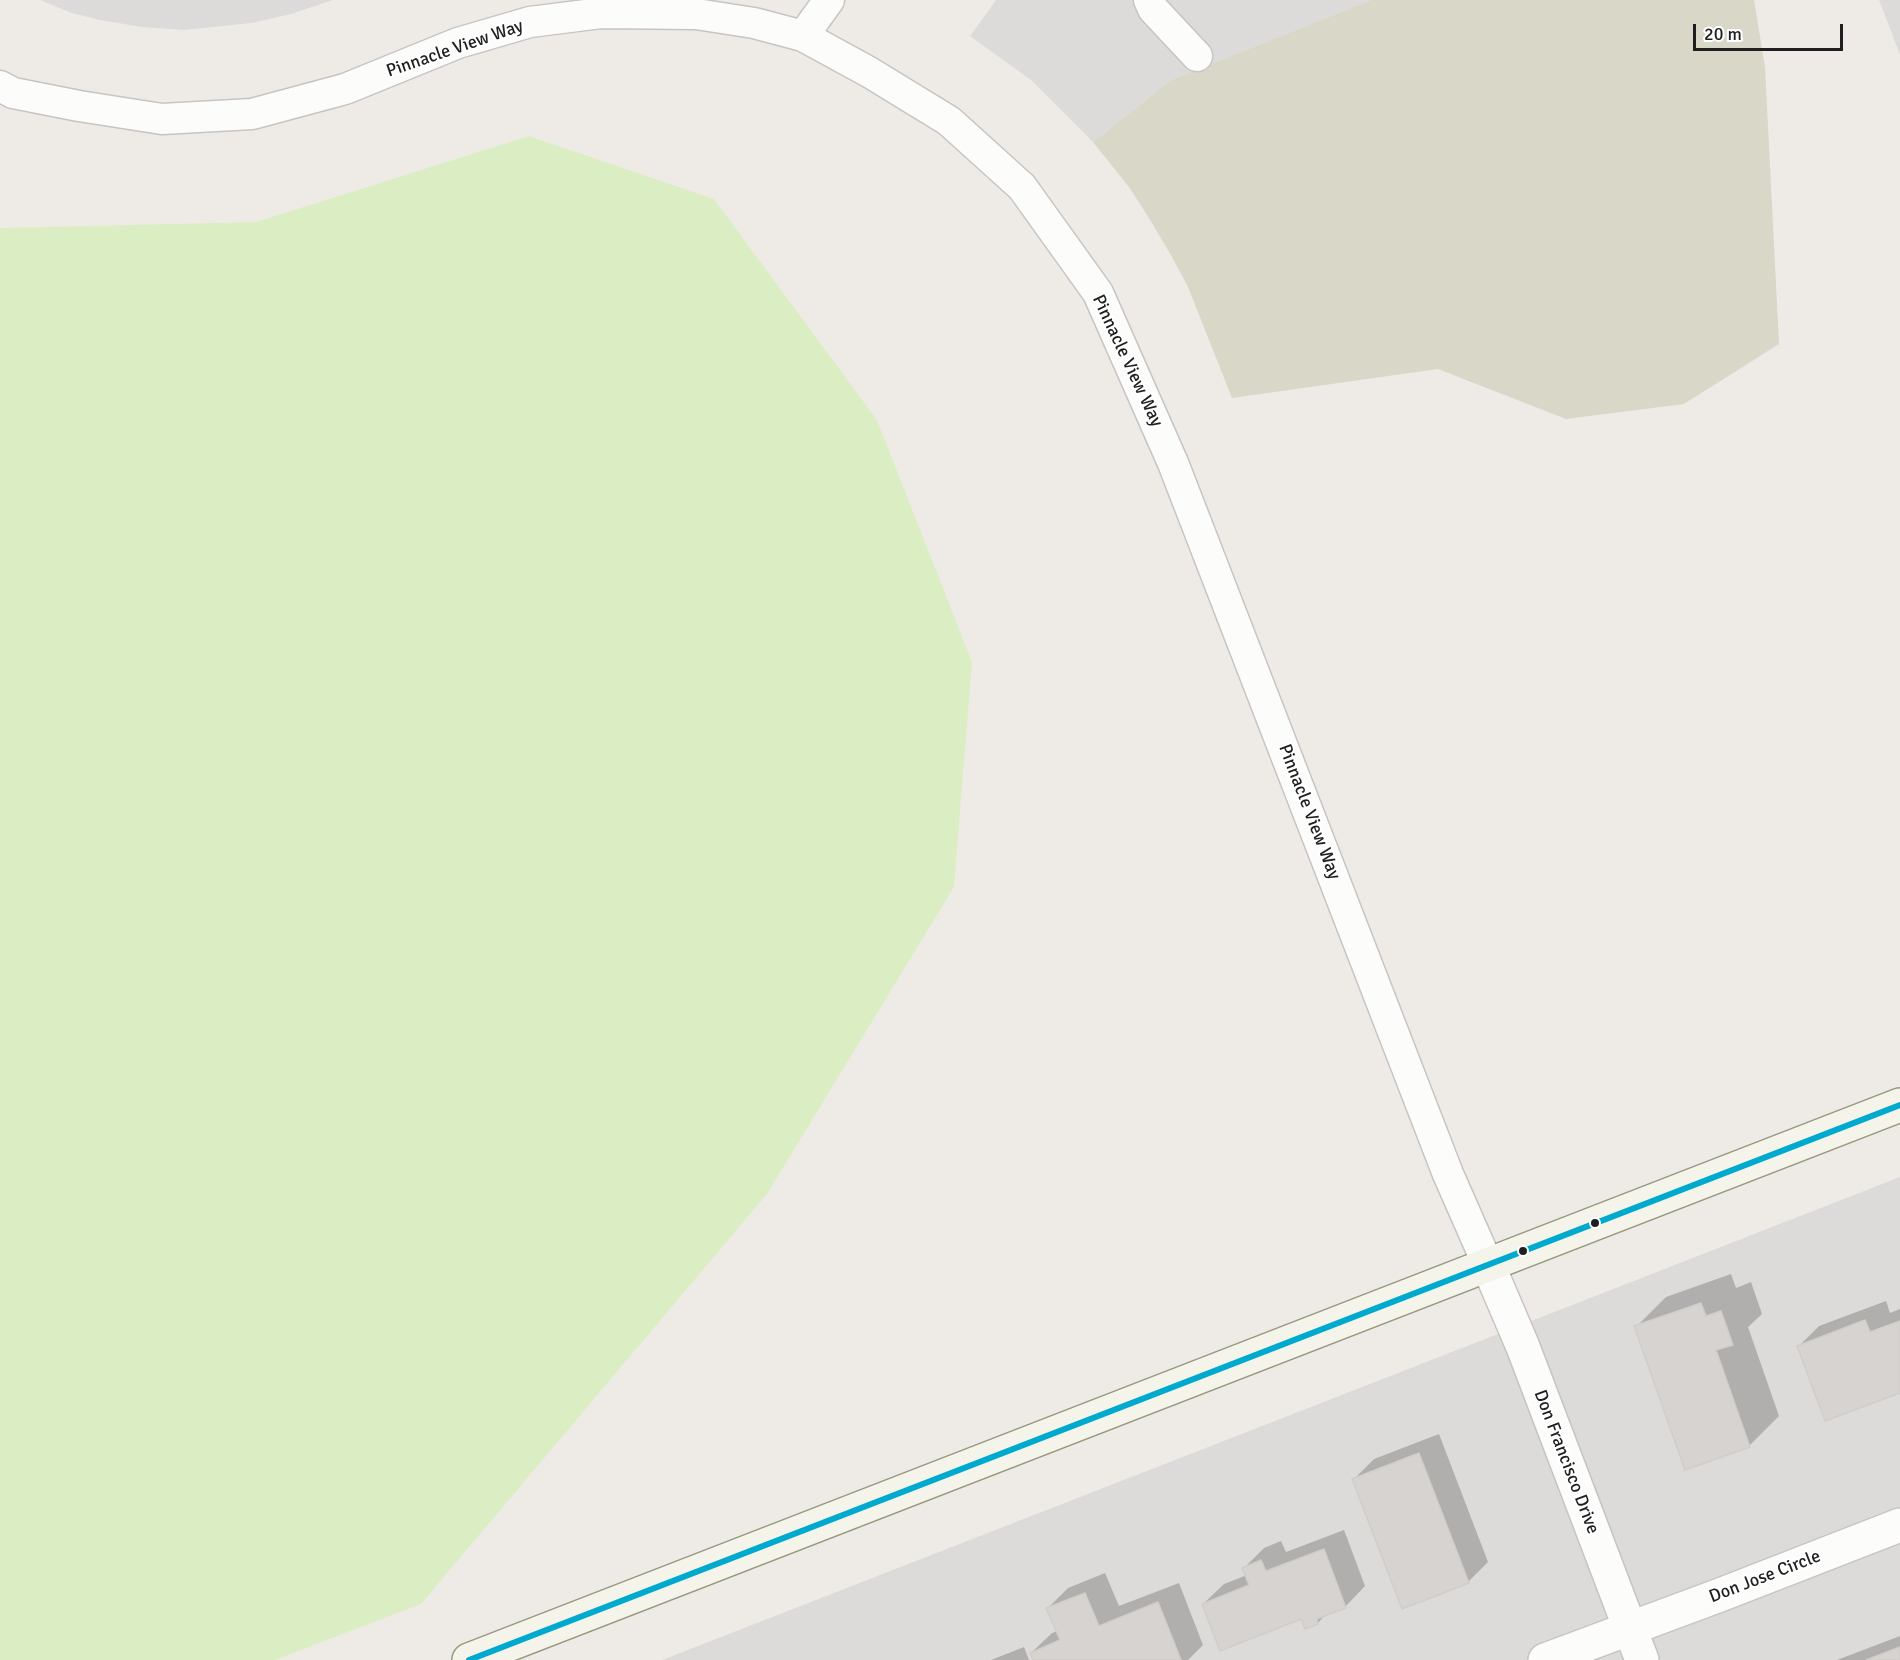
<!DOCTYPE html>
<style>
body{margin:0}
#map{position:relative;width:1900px;height:1660px;overflow:hidden;background:#eeebe7;font-family:Signika,sans-serif}
canvas{display:block}
.scale{position:absolute;left:1693px;top:24px;width:150px;height:27px;box-sizing:border-box;border:3px solid #1f1f1f;border-top:0;padding-left:8px;font-size:18px;line-height:21px;white-space:nowrap;color:#1f1f1f;-webkit-text-stroke:4px #fff;paint-order:stroke}
</style>
<div id="map">
<canvas width="1900" height="1660"></canvas>
<div class="scale">20 m</div>
</div>
<script>
const ctx = document.querySelector('canvas').getContext('2d');
ctx.lineJoin = 'round';
function paint(path, color) {
  ctx.fillStyle = color;
  ctx.fill(path, 'evenodd');
}
function toPath(rows) {
  const path = new Path2D();
  for (const r of rows) {
    path.moveTo(r[0], r[1]);
    for (let i = 2; i < r.length; i += 2) path.lineTo(r[i], r[i + 1]);
  }
  return path;
}
function trace(path, color, width, dash) {
  ctx.strokeStyle = color;
  ctx.lineWidth = width;
  ctx.lineCap = dash ? 'butt' : 'round';
  ctx.setLineDash(dash || []);
  ctx.stroke(path);
}
function label(font, color, halo, rows, align = 'center') {
  ctx.font = font + ' Signika,sans-serif';
  ctx.lineWidth = 4.5;
  ctx.setLineDash([]);
  ctx.textBaseline = 'middle';
  ctx.strokeStyle = halo;
  ctx.fillStyle = color;
  for (const [text, x, y, turn = 0] of rows) {
    ctx.save();
    ctx.translate(x, y);
    ctx.rotate((+turn || 0) * Math.PI / 180);
    ctx.textAlign = isNaN(turn) ? turn : align;
    if (halo) ctx.strokeText(text, 0, 0);
    ctx.fillText(text, 0, 0);
    ctx.restore();
  }
}
const residential = toPath([
 [40,0,333,0,291,14,252,23,184,30,142,27,100,20,72,13],
 [996,0,1371,0,1171,80,1093,142,1031,80,970,36],
 [1879,0,1900,0,1900,55],
 [1900,1177,1900,1660,662,1660,1439,1357]
]);
const construction = toPath([
 [1371,0,1754,0,1765,67,1779,344,1684,404,1566,419,1438,369,1232,398,1188,287,1172,257,1152,223,1129,187,1093,142,1171,80]
]);
const grass = toPath([
 [529,136,714,199,877,420,972,662,954,887,767,1194,421,1604,275,1660,0,1660,0,228,256,222]
]);
const shadow = toPath([
 [1731,1274,1736,1288,1751,1282,1762,1314,1748,1327,1779,1416,1749,1446,1636,1327,1666,1297],
 [1886,1301,1890,1313,1900,1309,1900,1391,1799,1346,1819,1326],
 [1439,1434,1488,1562,1468,1582,1354,1479,1374,1459],
 [1344,1530,1365,1586,1345,1607,1326,1614,1318,1623,1301,1617,1203,1604,1224,1584,1247,1575,1244,1568,1264,1548,1281,1541,1286,1552],
 [1105,1573,1119,1606,1179,1583,1203,1645,1188,1660,1034,1660,1031,1653,1052,1633,1057,1631,1048,1608,1068,1588],
 [1900,1636,1900,1660,1837,1660],
 [1024,1647,1029,1660,991,1660]
]);
const building = toPath([
 [1701,1303,1706,1316,1721,1311,1733,1345,1716,1350,1750,1447,1685,1470,1634,1326,1701,1303],
 [1865,1320,1870,1332,1900,1321,1900,1393,1825,1421,1797,1346,1865,1320],
 [1419,1453,1469,1583,1402,1609,1352,1479,1419,1453],
 [1324,1549,1346,1608,1317,1619,1318,1624,1305,1629,1301,1619,1220,1651,1202,1604,1249,1585,1242,1568,1261,1560,1266,1571,1324,1549],
 [1085,1593,1099,1626,1158,1602,1181,1660,1033,1660,1030,1653,1060,1640,1046,1608,1085,1593],
 [1900,1647,1900,1660,1866,1660,1900,1647]
]);
const lane = toPath([
 [1149,0,1153,9,1197,56],
 [803,36,829,0],
 [0,86,13,93,79,106,162,119,252,114,345,89,458,43,530,22,601,13,696,14,754,23,803,36,869,72,949,121,1022,187,1098,293,1173,463,1448,1174,1488,1265]
]);
const street = toPath([
 [1488,1265,1523,1347,1642,1660],
 [1545,1660,1720,1595,1900,1525]
]);
const secondary = toPath([
 [469,1660,1900,1105]
]);
const bus1 = toPath([
 [469,1660,1900,1105]
]);
const markers = [
 [1595,1223,5,"#1f1f1f"],
 [1523,1251,5,"#1f1f1f"]
];
const streetNames = [
 ["Pinnacle View Way",455,49,-19],
 ["Pinnacle View Way",1127,361,65],
 ["Pinnacle View Way",1309,812,69],
 ["Don Francisco Drive",1566,1462,69],
 ["Don Jose Circle",1765,1577,-21]
];
paint(residential, '#dddbd9');
paint(construction, '#d8d7c8');
paint(grass, '#dbeec3');
paint(shadow, '#0003');
paint(building, '#d6d3d0');
trace(building, '#d1cdc8', 1.5);
trace(lane, '#c6c5c3', 33);
trace(street, '#c6c5c3', 36);
trace(secondary, '#97987e', 36);
trace(lane, '#fcfcfb', 30);
trace(street, '#fcfcfb', 33);
trace(secondary, '#f4f4ea', 33);
trace(bus1, '#00a9ce', 6);
for (const [x, y, r, color] of markers) {
  const dot = new Path2D();
  dot.arc(x, y, r, 0, 2 * Math.PI);
  ctx.fillStyle = color;
  ctx.fill(dot);
  trace(dot, '#fff', 2);
}
label('18px', '#1f1f1f', '#fff', streetNames);
</script>
